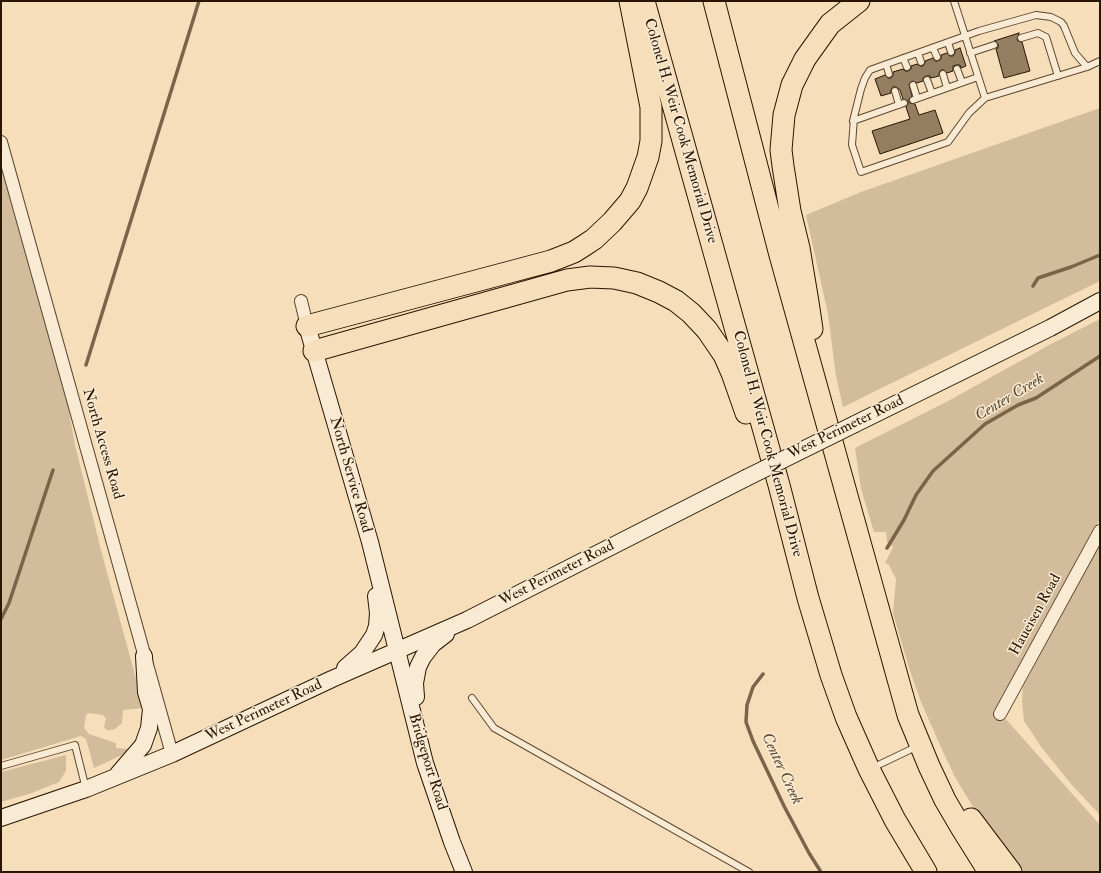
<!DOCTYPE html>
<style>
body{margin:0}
#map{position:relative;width:1101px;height:873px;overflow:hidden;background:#f6debb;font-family:"IM FELL Double Pica",serif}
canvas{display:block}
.frame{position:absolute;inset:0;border:2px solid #281600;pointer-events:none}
</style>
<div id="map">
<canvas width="1101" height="873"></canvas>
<div class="frame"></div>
</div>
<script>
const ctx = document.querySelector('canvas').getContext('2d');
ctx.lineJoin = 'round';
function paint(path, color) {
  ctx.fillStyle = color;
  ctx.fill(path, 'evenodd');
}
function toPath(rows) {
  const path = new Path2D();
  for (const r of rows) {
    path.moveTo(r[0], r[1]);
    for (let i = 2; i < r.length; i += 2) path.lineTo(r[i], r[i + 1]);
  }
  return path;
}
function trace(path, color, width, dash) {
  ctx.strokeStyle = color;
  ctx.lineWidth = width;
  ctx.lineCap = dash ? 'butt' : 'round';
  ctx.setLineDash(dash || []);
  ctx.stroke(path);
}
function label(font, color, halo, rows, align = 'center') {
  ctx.font = font + ' "IM FELL Double Pica",serif';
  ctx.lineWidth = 3;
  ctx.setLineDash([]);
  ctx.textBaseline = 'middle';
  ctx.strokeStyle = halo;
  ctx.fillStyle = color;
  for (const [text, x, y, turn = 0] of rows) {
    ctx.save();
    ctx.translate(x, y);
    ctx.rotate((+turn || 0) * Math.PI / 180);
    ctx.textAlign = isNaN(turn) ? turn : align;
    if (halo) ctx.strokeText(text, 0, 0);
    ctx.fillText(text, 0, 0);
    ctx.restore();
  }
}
const green = toPath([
 [1100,108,1100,281,843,407,836,376,828,314,806,215,861,192],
 [1,165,68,406,75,445,102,554,144,708,123,710,122,723,115,729,111,730,107,730,104,727,106,718,102,715,89,713,86,715,84,728,89,734,116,743,116,748,130,749,122,755,94,768,86,739,81,736,1,760],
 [1100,319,1100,519,1052,607,1004,717,1100,825,1100,872,1021,872,979,817,955,777,943,752,921,702,909,668,893,613,896,579,889,565,885,563,893,547,887,542,886,532,874,532,861,489,855,448,948,401,1051,344],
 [1100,544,1100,815,1071,784,1042,748,1024,721,1022,701,1023,687],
 [66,755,66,771,59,782,32,793,1,802,1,772]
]);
const stream = toPath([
 [1033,286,1038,278,1071,267,1100,255],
 [86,365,199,1],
 [887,548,904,520,916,495,933,471,985,424,1018,405,1036,398,1100,356],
 [1,619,9,603,53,470],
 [763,674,753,687,747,705,746,722,753,741,784,806,809,853,821,872]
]);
const building = toPath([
 [1019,33,1017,39,1018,41,1022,42,1030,71,1004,78,996,49,998,48,998,44,994,41,1019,33],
 [960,48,966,66,961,68,960,65,956,65,953,66,953,71,947,73,944,70,941,70,939,73,939,76,931,78,930,76,926,76,923,78,923,81,917,83,912,81,909,84,912,96,909,99,910,103,915,104,919,115,935,110,943,133,880,154,872,131,910,119,906,107,908,104,908,101,903,99,900,90,896,87,893,87,891,90,891,93,881,96,875,79,885,75,888,78,891,78,893,75,893,72,903,69,905,71,908,71,911,69,911,66,917,64,920,66,923,66,925,63,925,61,933,58,935,61,938,61,941,59,941,55,947,53,950,56,953,56,955,53,955,50,960,48]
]);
const lane = toPath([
 [954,1,985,98,1087,67,1100,61],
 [1021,38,1038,33,1046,37,1058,76],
 [948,42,951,52],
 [933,48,937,57],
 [918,53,921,62],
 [970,53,994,45],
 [903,58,907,67],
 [886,64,889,74],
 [957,69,962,82],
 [943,74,947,88],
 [927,80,932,93],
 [913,85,917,98],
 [895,91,899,105],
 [913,100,978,77],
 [854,118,852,145,861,172,948,142,969,113,985,98],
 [853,121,861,89,865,78,870,70,979,31,1036,15,1051,17,1061,22,1064,26,1075,53,1087,67],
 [853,121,904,103],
 [472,698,494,728,749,872],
 [1,766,75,745,86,789],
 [872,768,918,746]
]);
const street = toPath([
 [1,142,172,754],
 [301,301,307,326],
 [1000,714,1100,531]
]);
const secondary = toPath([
 [307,326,370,542,425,763,452,842,464,872],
 [855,424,1050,328,1100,301],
 [345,668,362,653,374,635,377,626,378,613,376,596],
 [416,697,415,683,418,667,423,657,433,644,446,634],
 [118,774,143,745,149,728,151,709,146,692,144,656],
 [1,818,86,789,172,754,332,679,467,620,746,478]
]);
const highway = toPath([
 [644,1,779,485,808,598,831,675,846,717,869,769,895,820,926,872],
 [714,1,780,255,908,715,929,766,945,800,962,829,989,872],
 [307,326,551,261,574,252,585,245,594,239,612,222,630,201,637,188,648,157,651,141,651,107,630,1],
 [812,329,808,302,799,248,790,211,783,166,781,150,784,115,792,85,805,59,830,24,859,1],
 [314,351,567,280,590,277,614,278,637,283,659,292,676,301,691,313,707,330,724,355,732,373,746,413],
 [971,819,1011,872]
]);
const secondaryBridge = toPath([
 [746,478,855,424]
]);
const streetNames = [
 ["Colonel H. Weir Cook Memorial Drive",680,131,74],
 ["West Perimeter Road",846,428,-26],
 ["North Access Road",102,444,74],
 ["Colonel H. Weir Cook Memorial Drive",767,444,75],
 ["North Service Road",350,475,74],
 ["West Perimeter Road",557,574,-27],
 ["Haueisen Road",1036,615,-61],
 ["West Perimeter Road",264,711,-25],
 ["Bridgeport Road",427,762,73]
];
const waterNames = [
 ["Center Creek",1010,398,-31],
 ["Center Creek",781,769,65]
];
paint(green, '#d3bc9b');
trace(stream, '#7a654a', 3.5);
paint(building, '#937e61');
trace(building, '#281600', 1);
trace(lane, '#5c482f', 8);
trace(street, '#5c482f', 14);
trace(secondary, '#281600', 18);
trace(highway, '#281600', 23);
trace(lane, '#f9ead3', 6);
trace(street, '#f9ead3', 12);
trace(secondary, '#f9ead3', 16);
trace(highway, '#f6debb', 21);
trace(secondaryBridge, '#281600', 18, []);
trace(secondaryBridge, '#f9ead3', 16);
label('15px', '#281600', '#f9ead3', streetNames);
label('italic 16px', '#5e4b31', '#f9ead3', waterNames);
</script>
